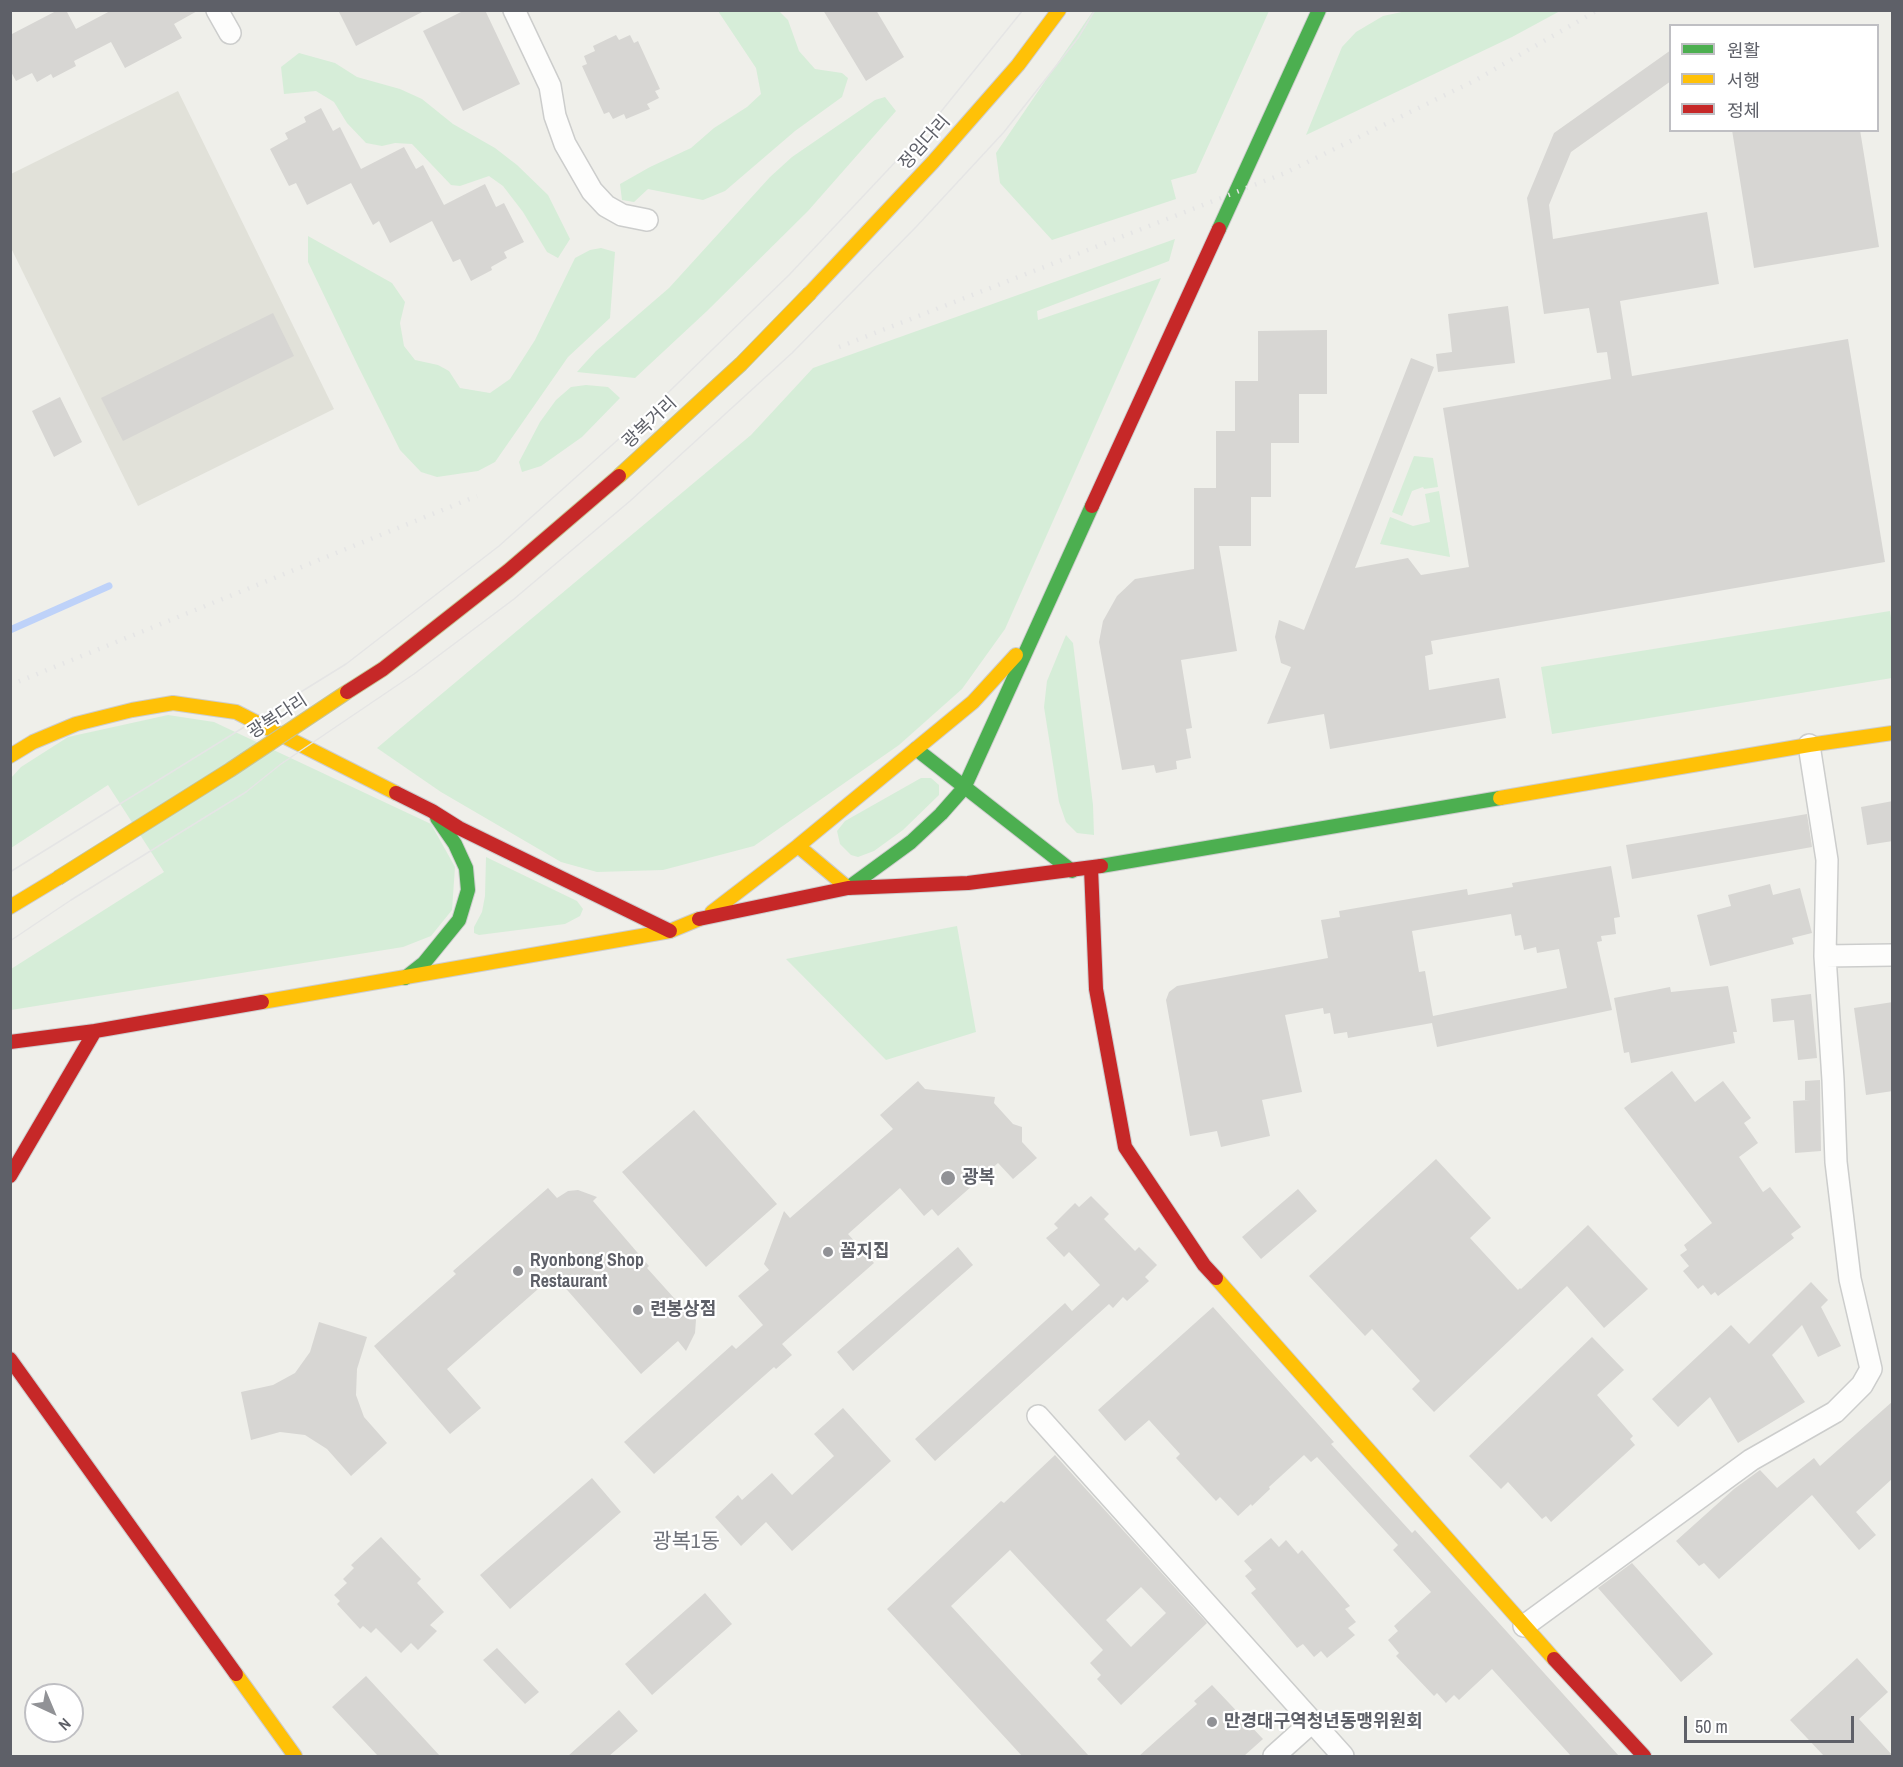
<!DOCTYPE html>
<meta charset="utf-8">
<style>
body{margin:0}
#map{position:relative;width:1903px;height:1767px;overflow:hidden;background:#efefea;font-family:"Archivo Narrow","Noto Sans KR",sans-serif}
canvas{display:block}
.frame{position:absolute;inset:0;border:12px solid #5e6068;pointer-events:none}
.legend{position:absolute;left:1669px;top:24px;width:210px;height:108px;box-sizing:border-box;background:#fff;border:2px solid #bfbfc3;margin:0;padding:8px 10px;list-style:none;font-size:18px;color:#5e6068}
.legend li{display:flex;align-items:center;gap:12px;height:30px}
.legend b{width:30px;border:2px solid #bfbfc3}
.north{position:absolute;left:24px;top:1683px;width:60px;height:60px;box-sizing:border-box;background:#fff;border:2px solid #bfbfc3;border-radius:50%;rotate:136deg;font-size:16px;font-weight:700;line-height:24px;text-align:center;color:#5e6068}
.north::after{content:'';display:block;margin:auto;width:21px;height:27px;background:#919296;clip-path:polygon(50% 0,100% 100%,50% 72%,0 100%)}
.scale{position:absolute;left:1684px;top:1716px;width:170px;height:27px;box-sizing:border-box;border:3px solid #5e6068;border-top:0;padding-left:8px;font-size:18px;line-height:21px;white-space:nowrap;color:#5e6068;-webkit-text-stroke:4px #fff;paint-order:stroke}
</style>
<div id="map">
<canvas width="1903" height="1767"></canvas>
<div class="frame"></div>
<ul class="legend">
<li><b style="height:8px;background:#4caf50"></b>원활</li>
<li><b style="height:8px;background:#ffc107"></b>서행</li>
<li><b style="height:8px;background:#c62828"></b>정체</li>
</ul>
<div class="north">N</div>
<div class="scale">50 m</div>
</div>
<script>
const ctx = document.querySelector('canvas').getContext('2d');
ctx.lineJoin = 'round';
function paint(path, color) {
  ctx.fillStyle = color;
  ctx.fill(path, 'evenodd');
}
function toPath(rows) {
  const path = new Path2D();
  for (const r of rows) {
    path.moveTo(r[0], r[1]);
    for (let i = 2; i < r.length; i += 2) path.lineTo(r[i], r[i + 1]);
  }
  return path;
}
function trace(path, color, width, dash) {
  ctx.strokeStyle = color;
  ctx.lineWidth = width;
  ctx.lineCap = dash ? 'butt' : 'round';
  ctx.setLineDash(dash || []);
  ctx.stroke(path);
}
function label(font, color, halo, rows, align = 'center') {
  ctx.font = font + ' "Archivo Narrow","Noto Sans KR",sans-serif';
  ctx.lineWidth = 4.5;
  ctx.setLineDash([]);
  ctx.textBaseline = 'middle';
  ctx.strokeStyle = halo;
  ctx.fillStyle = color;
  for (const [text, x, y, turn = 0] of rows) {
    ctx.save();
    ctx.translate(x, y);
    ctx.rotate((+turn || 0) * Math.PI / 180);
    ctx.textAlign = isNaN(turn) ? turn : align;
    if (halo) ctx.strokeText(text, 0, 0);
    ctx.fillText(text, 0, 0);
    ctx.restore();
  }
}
const education = toPath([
 [178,91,334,409,138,506,11,248,11,174]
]);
const green = toPath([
 [1411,10,1560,11,1512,37,1306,135,1342,47,1356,32,1383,16],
 [718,11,779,11,788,20,799,51,815,69,842,73,848,78,842,97,795,131,725,191,703,200,648,189,634,202,622,200,620,184,650,167,691,148,714,128,747,107,761,94,756,68],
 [1093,11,1269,11,1196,173,1171,180,1176,199,1052,240,1000,183,996,153],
 [299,53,335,63,357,77,400,89,422,99,453,124,495,148,517,165,548,195,570,239,558,258,547,252,523,212,503,186,489,176,460,186,451,185,412,144,395,143,382,146,366,143,347,123,334,102,316,91,284,94,281,67],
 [885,97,896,111,808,211,707,311,635,378,577,372,596,351,669,288,770,177,792,157,875,100],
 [308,236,392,283,405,302,400,323,404,346,415,360,438,365,449,371,460,388,490,393,510,379,535,340,575,258,590,250,601,248,615,252,610,318,568,357,495,462,478,471,437,477,421,472,400,450,358,366,308,262],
 [1175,239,1169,261,1037,311,1038,320,1161,278,1005,629,962,689,899,745,754,846,663,870,597,872,561,862,441,792,377,748,751,435,813,368],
 [586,385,608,387,620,398,582,437,541,466,522,472,519,462,540,422,556,400,571,387],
 [1414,456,1433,458,1438,487,1424,489,1423,487,1412,491,1402,516,1392,512],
 [1439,491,1450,557,1380,544,1390,517,1413,526,1430,522,1425,494],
 [1890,611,1892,625,1892,678,1552,734,1541,667],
 [1066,635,1073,643,1093,805,1094,835,1077,833,1066,822,1059,802,1044,707,1047,681],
 [168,715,214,722,431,824,455,867,452,910,431,936,403,947,11,1010,11,969,164,872,108,785,11,848,11,778,21,767,68,737],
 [921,778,931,778,939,785,939,795,903,830,874,851,858,857,851,855,840,844,837,831,845,821],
 [486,857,577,901,583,909,580,916,565,924,479,935,474,933,474,927,482,912,485,896],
 [957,926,976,1032,886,1060,786,959]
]);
const stream = toPath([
 [10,630,109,586]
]);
const building = toPath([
 [58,10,66,10,76,29,112,10,199,10,174,24,182,38,125,68,111,42,74,61,76,66,53,78,51,74,37,82,32,73,16,81,10,70,10,35],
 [338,10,426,10,356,46],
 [465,10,485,10,520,84,463,111,423,31],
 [823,10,876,10,904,57,866,81],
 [616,35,619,40,630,35,634,43,638,41,660,89,655,91,659,98,647,104,650,109,626,119,624,114,613,119,609,112,604,114,582,66,587,64,584,56,595,51,593,46],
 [1671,50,1671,81,1571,152,1549,205,1553,239,1707,212,1719,284,1620,301,1632,376,1848,339,1885,562,1431,641,1433,654,1425,656,1429,690,1499,678,1506,718,1330,749,1324,714,1267,724,1291,667,1281,663,1275,637,1279,620,1304,630,1411,358,1434,367,1355,568,1408,558,1421,575,1469,567,1443,408,1611,379,1607,352,1597,353,1589,308,1544,314,1527,198,1554,133],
 [321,108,333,131,340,127,361,169,404,147,416,169,423,165,444,205,485,184,496,207,504,203,524,242,504,252,507,258,491,267,492,270,471,281,460,259,453,262,432,221,390,243,379,221,373,225,351,183,307,205,296,183,289,186,270,149,288,139,285,133,306,122,304,117],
 [1732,130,1860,130,1879,247,1754,268],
 [1508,306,1515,363,1438,372,1436,354,1452,352,1448,314],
 [273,313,294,356,123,441,101,398],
 [1327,330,1327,394,1299,394,1299,443,1271,443,1271,497,1251,497,1251,546,1219,546,1237,651,1181,660,1192,728,1186,729,1191,758,1176,761,1177,769,1156,773,1154,765,1122,770,1099,642,1103,621,1117,596,1135,579,1194,569,1194,488,1216,488,1216,431,1235,431,1235,381,1258,381,1258,331],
 [60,397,82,442,54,457,32,411],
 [1893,801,1893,841,1867,845,1861,807],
 [1807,814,1812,847,1632,879,1626,845],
 [1611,866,1620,917,1614,918,1616,934,1601,936,1602,941,1597,942,1612,1010,1437,1047,1432,1023,1348,1038,1347,1032,1334,1034,1330,1013,1324,1014,1323,1008,1285,1015,1302,1092,1262,1100,1270,1136,1221,1147,1217,1131,1190,1136,1166,1000,1169,992,1177,986,1328,958,1321,920,1340,917,1339,911,1467,889,1468,895,1513,887,1512,883],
 [1511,914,1515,936,1521,935,1524,950,1536,947,1537,953,1559,949,1567,988,1433,1016,1425,971,1419,972,1412,931],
 [1770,884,1773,895,1800,888,1812,933,1792,938,1794,944,1710,966,1697,915,1731,906,1728,895],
 [1728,986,1737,1032,1733,1032,1735,1043,1631,1063,1629,1052,1624,1053,1614,998,1670,987,1671,992],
 [1811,994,1817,1058,1798,1060,1794,1020,1773,1022,1771,999],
 [1893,1002,1893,1091,1866,1095,1854,1008],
 [1672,1071,1695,1102,1723,1081,1751,1118,1744,1123,1758,1143,1739,1157,1763,1192,1770,1187,1801,1227,1791,1234,1794,1238,1718,1296,1715,1292,1711,1295,1703,1285,1698,1289,1683,1271,1689,1266,1680,1255,1687,1250,1684,1245,1712,1223,1624,1108],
 [1820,1080,1821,1151,1795,1153,1793,1101,1810,1100,1805,1100,1805,1081],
 [918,1081,925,1089,995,1097,994,1103,1013,1124,1022,1127,1022,1142,1037,1158,1013,1179,998,1163,938,1216,932,1209,924,1216,900,1188,848,1234,874,1263,782,1344,792,1355,776,1369,774,1367,654,1474,624,1442,732,1345,736,1349,763,1325,738,1296,769,1270,764,1264,784,1211,790,1218,893,1129,880,1115],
 [694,1110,777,1204,706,1267,622,1172],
 [1436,1159,1491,1218,1470,1238,1518,1290,1520,1288,1521,1289,1588,1225,1648,1289,1604,1328,1567,1286,1434,1412,1412,1389,1420,1381,1372,1329,1365,1336,1309,1276],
 [548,1188,557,1198,568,1191,578,1190,597,1197,593,1201,649,1266,647,1268,683,1308,688,1304,696,1320,695,1333,686,1351,678,1341,641,1374,554,1275,447,1369,481,1408,450,1434,374,1346,456,1274,453,1271],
 [1298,1189,1317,1211,1261,1259,1242,1237],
 [1091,1196,1109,1214,1104,1219,1135,1251,1139,1247,1157,1265,1145,1277,1149,1281,1127,1301,1123,1297,1113,1308,1109,1304,935,1461,915,1439,1065,1303,1072,1311,1100,1285,1069,1252,1064,1257,1046,1238,1058,1228,1054,1224,1075,1203,1079,1207],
 [958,1247,973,1265,853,1371,837,1352],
 [1811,1282,1828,1300,1821,1307,1841,1346,1818,1357,1802,1325,1772,1355,1805,1402,1738,1443,1710,1397,1678,1427,1652,1399,1731,1325,1749,1344],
 [1213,1307,1334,1442,1331,1444,1412,1533,1415,1530,1619,1756,1571,1756,1492,1669,1459,1700,1454,1695,1446,1703,1437,1693,1434,1696,1396,1656,1399,1653,1388,1640,1398,1631,1394,1626,1431,1592,1393,1550,1398,1545,1317,1457,1311,1462,1304,1455,1269,1487,1270,1489,1252,1506,1251,1504,1238,1516,1220,1497,1216,1501,1176,1458,1180,1454,1149,1420,1125,1441,1098,1410],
 [319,1322,367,1337,357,1369,356,1395,364,1417,387,1443,351,1476,327,1449,305,1435,280,1432,251,1440,241,1392,273,1385,295,1373,310,1352],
 [1592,1337,1624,1370,1597,1395,1633,1436,1630,1439,1635,1445,1551,1522,1546,1516,1542,1519,1508,1482,1501,1489,1469,1456],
 [1893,1401,1893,1478,1856,1512,1876,1535,1859,1550,1812,1495,1719,1579,1704,1563,1699,1566,1676,1541,1734,1489,1760,1470,1777,1488,1814,1458,1820,1466],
 [843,1408,891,1461,792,1551,766,1522,741,1546,715,1517,738,1495,742,1500,772,1473,792,1495,834,1456,814,1434],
 [1055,1455,1207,1623,1121,1705,1097,1679,1101,1675,1090,1663,1103,1650,1010,1550,951,1606,1089,1756,1022,1756,887,1609,1001,1501,1004,1503],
 [1141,1587,1166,1613,1131,1647,1106,1620],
 [592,1478,621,1512,510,1609,480,1575],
 [381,1537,421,1579,417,1583,444,1612,430,1625,437,1631,418,1650,411,1643,401,1653,376,1628,371,1633,363,1626,360,1629,337,1604,340,1601,334,1595,347,1583,343,1579,354,1568,351,1565],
 [1271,1538,1279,1547,1286,1540,1298,1554,1302,1550,1350,1606,1345,1609,1356,1622,1348,1628,1355,1635,1327,1658,1321,1651,1314,1657,1303,1644,1297,1648,1251,1593,1256,1589,1245,1576,1252,1570,1244,1561],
 [1632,1563,1713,1654,1681,1682,1598,1588],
 [705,1593,732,1624,652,1695,625,1664],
 [497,1648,539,1692,525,1704,483,1660],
 [1857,1658,1888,1692,1859,1719,1893,1756,1824,1756,1790,1720],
 [366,1676,440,1756,378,1756,332,1707],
 [1212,1685,1263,1739,1244,1756,1139,1756,1197,1704,1194,1701],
 [619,1710,638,1731,609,1756,568,1756]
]);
const street = toPath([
 [217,10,230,33],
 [514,10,550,86,555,116,565,144,592,191,606,206,622,215,647,220],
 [1825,956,1892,955],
 [1038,1416,1343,1756],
 [1524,1626,1751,1460,1835,1412,1862,1385,1871,1369,1850,1279,1836,1162,1833,1080,1825,956,1827,860,1809,745],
 [1274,1756,1312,1722]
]);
const fast = toPath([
 [1219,229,1319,10],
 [916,749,1072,871],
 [1101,866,1500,798],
 [848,888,911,842,941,814,964,788,1092,506],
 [405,978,424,963,459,920,468,890,466,868,455,844,437,818]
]);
const slow = toPath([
 [810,293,933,162,1018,65,1059,10],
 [10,756,33,742,76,724,132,710,173,703,236,712,396,793],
 [1500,798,1809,745,1892,733],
 [798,846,848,888],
 [10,907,58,878],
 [712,912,798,846,973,702,1016,655],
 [262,1002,670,931,699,919],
 [1216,1278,1554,1659],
 [236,1674,295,1756]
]);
const jam = toPath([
 [1092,506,1219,229],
 [396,793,432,811,459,828,670,931],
 [1091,868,1096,989,1125,1147,1204,1265,1216,1278],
 [699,919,848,888,968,883,1101,866],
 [10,1042,95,1031],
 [10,1176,95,1031,262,1002],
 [10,1359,236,1674],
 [1554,1659,1644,1756]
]);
const tram = toPath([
 [10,872,346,664,499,546,640,420,789,275,931,124,1023,10],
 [10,941,71,900,246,792,281,764,414,674,514,599,630,501,792,353,916,227,1004,132,1078,38,1095,10]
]);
const rail = toPath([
 [839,347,1285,173,1474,81,1598,10],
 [10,685,477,496]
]);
const slowBridge = toPath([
 [619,476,741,364,810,293],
 [58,878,230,770,347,692]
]);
const jamBridge = toPath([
 [347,692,383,669,508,571,619,476]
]);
const markers = [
 [948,1178,8,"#919296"],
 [828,1252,6,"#919296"],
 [518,1271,6,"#919296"],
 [638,1310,6,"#919296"],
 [1212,1722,6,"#919296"]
];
const streetNames = [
 ["정임다리",925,143,-48],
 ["광복거리",650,423,-43],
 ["광복다리",278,717,-33]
];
const poiNames = [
 ["광복",962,1178],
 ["꼼지집",840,1252],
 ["Ryonbong Shop",530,1261],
 ["Restaurant",530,1282],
 ["련봉상점",650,1310],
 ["만경대구역청년동맹위원회",1224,1722]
];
const quarterNames = [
 ["광복1동",686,1542]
];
paint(education, '#e1e1d9');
paint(green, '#d6edd8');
trace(stream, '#bed2f9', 7);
paint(building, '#d7d6d3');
trace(street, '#cccdcc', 24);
trace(fast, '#cdcdce', 16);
trace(slow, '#cdcdce', 16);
trace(jam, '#cdcdce', 16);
trace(street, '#fdfdfc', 21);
trace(fast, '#4caf50', 14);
trace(slow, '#ffc107', 14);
trace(jam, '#c62828', 14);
trace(tram, '#e5e5e5', 1.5);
trace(rail, '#e5e5e5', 4.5, [1.5, 8]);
trace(slowBridge, '#c7c496', 16, []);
trace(jamBridge, '#c7c496', 16, []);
trace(slowBridge, '#ffc107', 14);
trace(jamBridge, '#c62828', 14);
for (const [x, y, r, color] of markers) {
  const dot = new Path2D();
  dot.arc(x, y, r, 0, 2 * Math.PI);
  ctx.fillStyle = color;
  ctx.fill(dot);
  trace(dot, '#fff', 2);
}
label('18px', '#5e6068', '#fff', streetNames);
label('bold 18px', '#5e6068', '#fff', poiNames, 'left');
label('21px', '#6f727a', '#fff', quarterNames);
</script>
